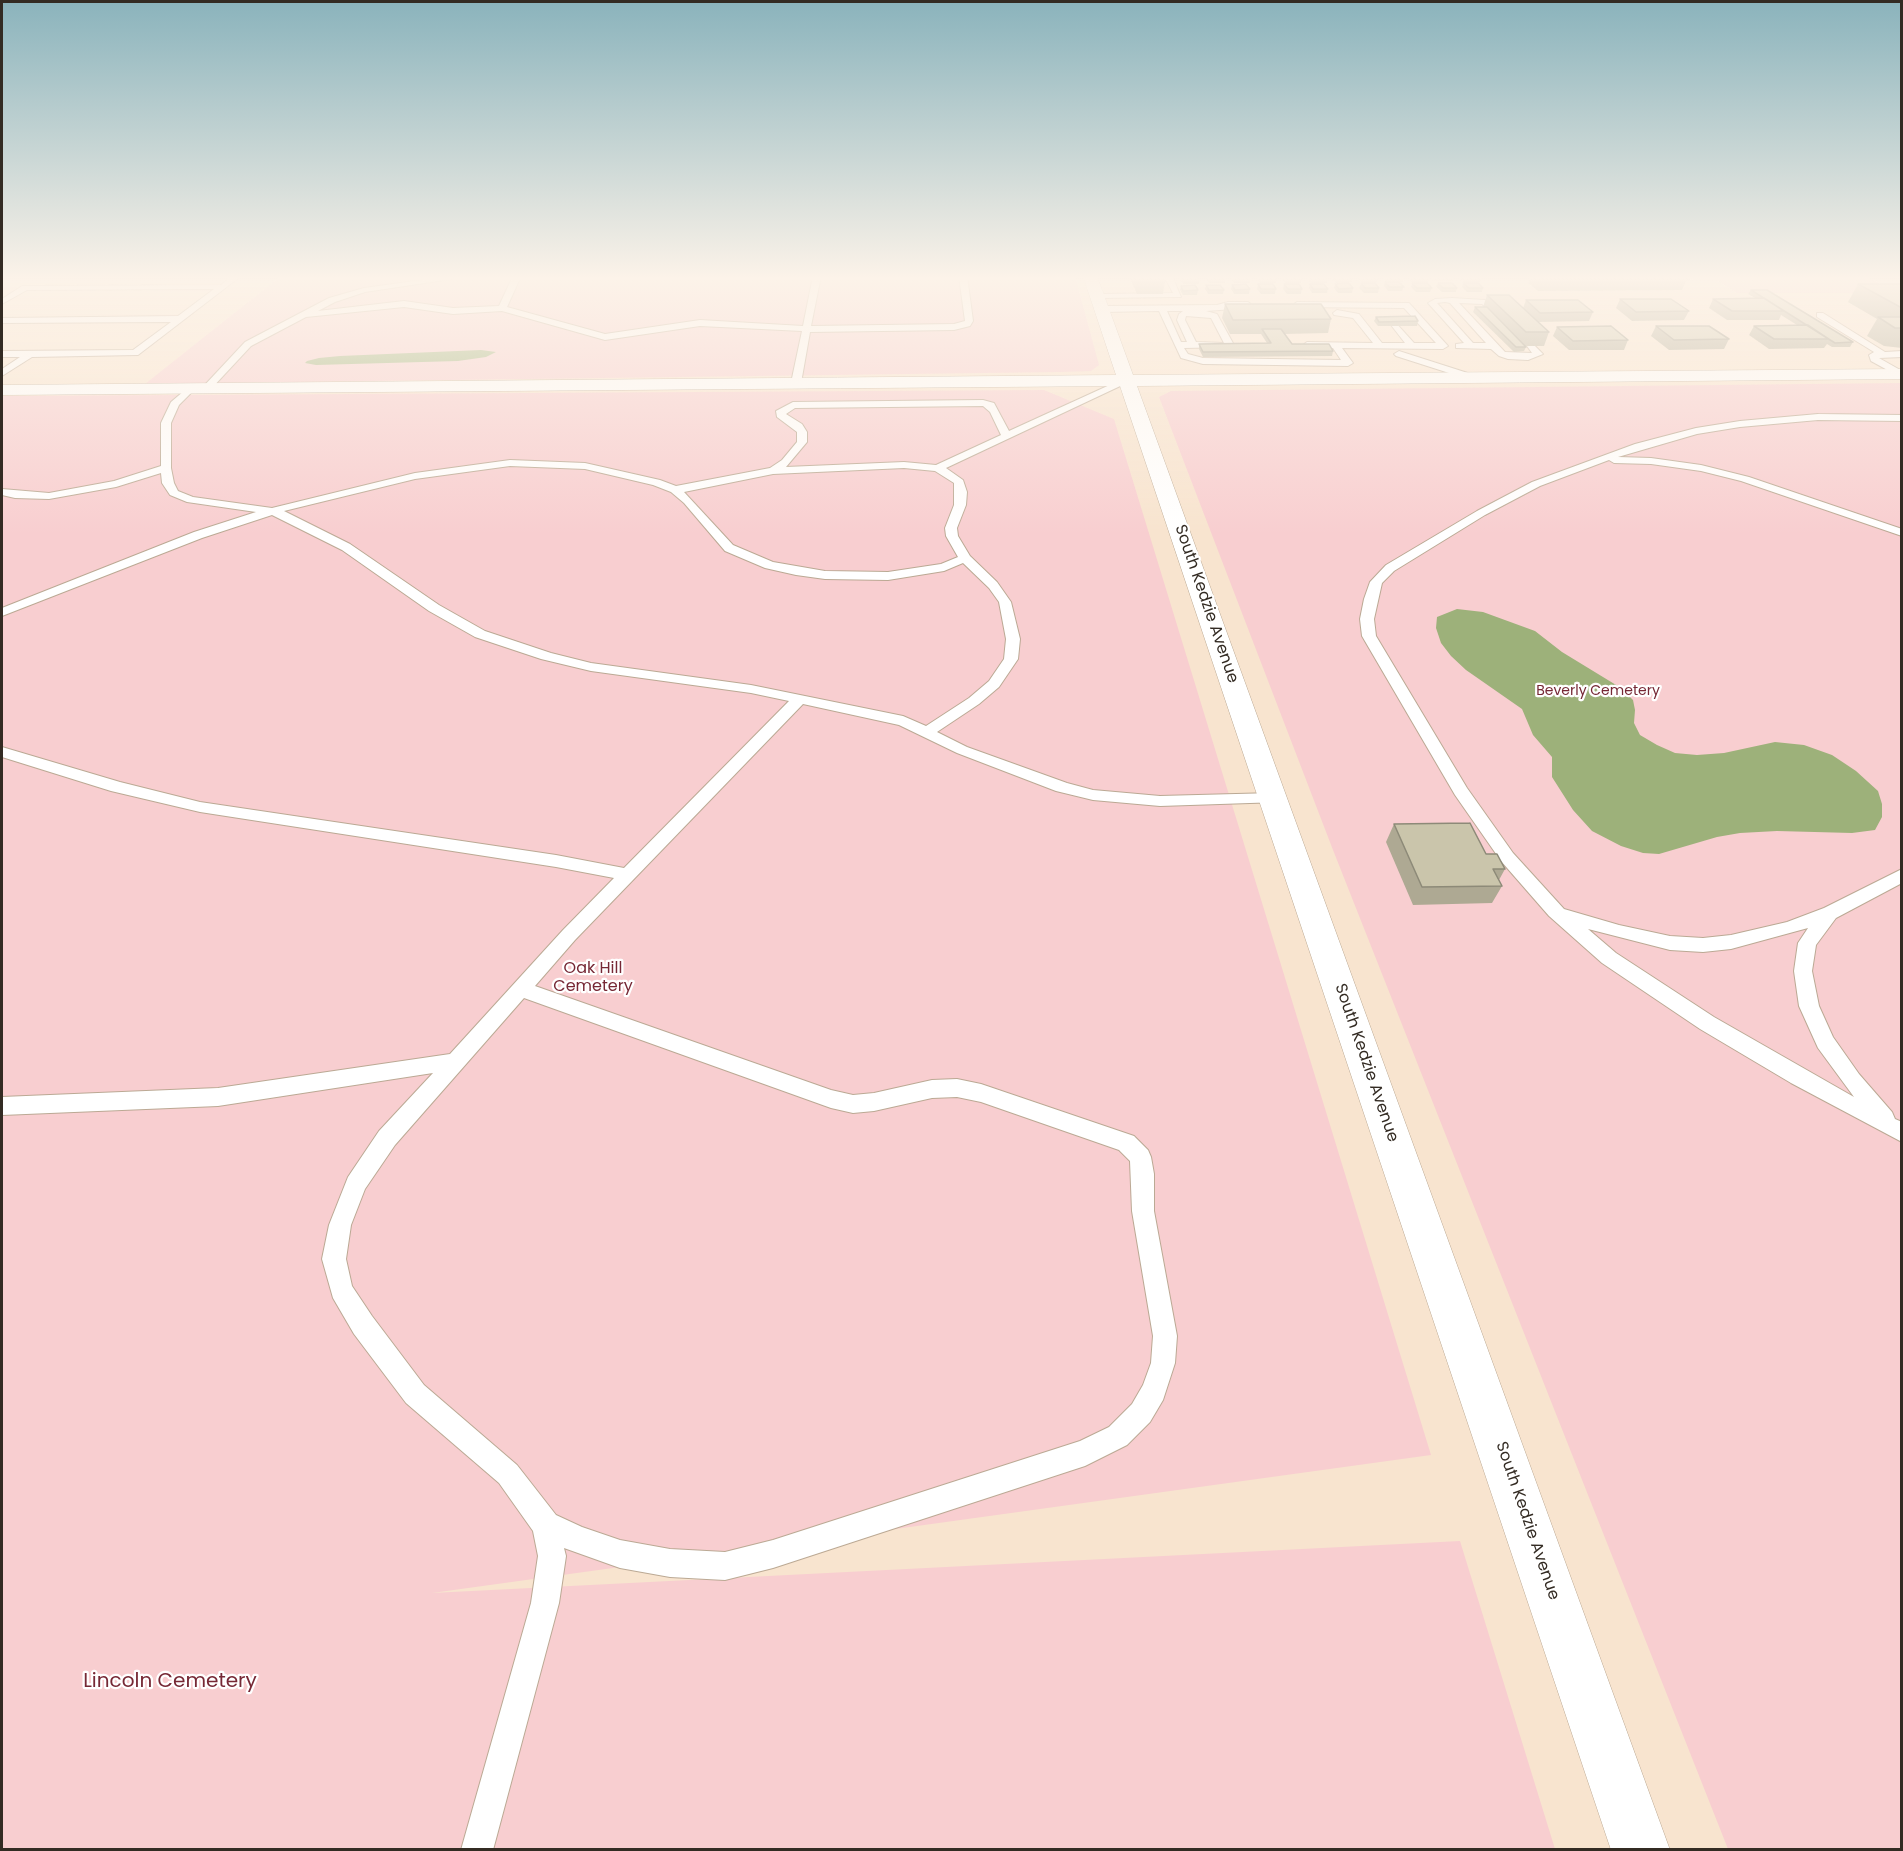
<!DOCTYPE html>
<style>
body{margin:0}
#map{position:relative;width:1903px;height:1851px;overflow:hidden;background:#f8e4cf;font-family:Poppins,sans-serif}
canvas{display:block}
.frame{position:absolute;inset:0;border:3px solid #332b23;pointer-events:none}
</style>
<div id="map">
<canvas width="1903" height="1851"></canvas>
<div class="frame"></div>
</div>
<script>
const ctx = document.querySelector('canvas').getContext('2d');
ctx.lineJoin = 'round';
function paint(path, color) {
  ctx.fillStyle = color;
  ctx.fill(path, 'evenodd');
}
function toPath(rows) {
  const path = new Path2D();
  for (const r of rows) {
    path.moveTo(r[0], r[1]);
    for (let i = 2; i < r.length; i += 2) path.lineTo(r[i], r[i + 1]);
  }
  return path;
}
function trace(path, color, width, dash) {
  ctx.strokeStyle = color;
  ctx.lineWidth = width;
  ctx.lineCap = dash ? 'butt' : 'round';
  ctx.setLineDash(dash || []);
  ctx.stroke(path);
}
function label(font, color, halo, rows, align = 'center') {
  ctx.font = font + ' Poppins,sans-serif';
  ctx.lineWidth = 4.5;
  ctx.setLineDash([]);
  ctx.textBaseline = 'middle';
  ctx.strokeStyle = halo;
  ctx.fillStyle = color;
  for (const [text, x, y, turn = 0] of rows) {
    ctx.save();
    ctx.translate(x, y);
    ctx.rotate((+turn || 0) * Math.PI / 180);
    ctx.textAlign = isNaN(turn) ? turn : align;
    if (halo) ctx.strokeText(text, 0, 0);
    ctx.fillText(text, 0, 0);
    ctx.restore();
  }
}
const green = toPath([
 [281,276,1075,276,1099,365,1091,371,1060,372,145,384],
 [1670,276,1866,276,1897,293,1737,293,1715,279,1675,280],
 [1901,383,1901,1849,1728,1849,1333,850,1159,397,1171,391],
 [1044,390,1114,419,1431,1455,432,1593,1460,1541,1555,1849,2,1849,2,396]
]);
const water = toPath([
 [481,350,496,352,486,357,458,361,316,365,305,363,307,361,319,358,340,356],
 [1457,609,1483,612,1535,631,1562,652,1621,688,1633,700,1635,710,1634,723,1640,735,1657,745,1675,753,1697,755,1724,753,1775,742,1804,745,1832,755,1856,771,1878,791,1882,804,1882,817,1875,830,1852,833,1777,831,1740,833,1717,837,1659,854,1643,853,1621,846,1592,831,1573,810,1552,777,1552,757,1533,735,1522,709,1466,670,1451,656,1441,643,1436,628,1437,617]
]);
const lane = toPath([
 [232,276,241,276,138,355,32,357,2,376,2,369,20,357,2,357,2,351,133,350,171,322,2,323,2,318,178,316,214,289,27,290,2,304,2,299,22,286,221,285,232,276],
 [451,276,471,276,365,292,335,302,318,311,404,301,453,308,499,306,513,276,521,276,507,307,605,334,700,320,803,326,813,276,821,276,811,326,954,324,965,321,959,276,967,276,973,321,970,326,954,330,810,332,801,383,796,386,791,383,802,331,700,326,605,340,502,311,453,314,404,307,306,317,251,346,210,390,202,388,245,342,329,298,364,288,451,276],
 [1164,276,1172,276,1181,297,1098,298,1094,296,1098,294,1173,293,1164,276],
 [1452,298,1485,300,1495,307,1495,311,1492,312,1482,304,1459,303,1505,352,1532,353,1527,346,1532,343,1543,354,1528,360,1508,359,1499,356,1491,349,1456,348,1456,344,1464,343,1428,303,1435,299,1452,298],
 [1445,302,1450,303,1486,343,1473,343,1437,303,1445,302],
 [1228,302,1248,302,1252,305,1248,308,1206,311,1217,314,1234,345,1233,347,1184,348,1188,354,1203,358,1341,360,1333,348,1307,348,1303,345,1307,342,1373,343,1353,318,1334,315,1333,313,1337,310,1359,314,1382,343,1405,343,1391,325,1395,322,1414,343,1436,343,1404,308,1294,307,1293,305,1297,302,1409,303,1448,346,1443,349,1342,348,1353,363,1348,366,1203,364,1181,358,1159,311,1102,312,1098,309,1102,306,1217,305,1228,302],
 [1167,311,1200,311,1183,311,1179,314,1177,320,1187,342,1181,342,1167,311],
 [1186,316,1211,318,1224,343,1196,342,1185,320,1186,316],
 [1817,313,1823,313,1885,352,1902,351,1902,357,1879,358,1902,371,1902,378,1871,361,1869,355,1874,352,1817,317,1817,313],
 [1399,351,1477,376,1479,378,1471,380,1396,356,1394,354,1399,351],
 [1125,378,1133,380,946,468,963,480,967,492,966,505,957,528,958,536,970,556,997,582,1011,602,1020,639,1018,659,999,687,979,704,937,732,967,747,1067,783,1093,790,1160,796,1274,793,1280,794,1282,798,1280,802,1160,806,1093,800,1056,791,957,753,899,725,803,704,575,940,535,986,831,1090,853,1095,874,1093,932,1080,957,1079,981,1084,1134,1136,1148,1150,1151,1157,1154,1174,1154,1211,1177,1336,1175,1363,1163,1400,1150,1422,1127,1445,1085,1466,773,1568,725,1580,670,1577,620,1568,564,1548,566,1556,559,1603,493,1850,461,1850,531,1603,538,1556,533,1531,499,1483,406,1403,354,1334,333,1298,322,1259,329,1225,348,1177,379,1131,433,1073,218,1106,2,1115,2,1097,218,1088,450,1054,563,930,614,878,556,867,200,812,111,791,2,757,2,747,120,782,200,802,556,855,624,868,789,701,751,693,591,671,541,659,475,637,429,611,342,550,272,515,202,538,2,616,2,608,194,532,256,512,187,502,170,495,162,483,161,473,116,487,49,499,15,498,2,495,2,489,49,493,114,481,161,466,161,423,171,402,191,385,196,388,179,405,171,423,171,468,174,483,178,491,193,497,272,508,415,473,510,460,585,463,660,480,676,486,770,468,782,460,797,442,797,432,777,417,776,411,793,402,983,400,994,403,1009,431,1125,378],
 [983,406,990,412,1001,435,936,465,904,462,786,467,807,442,807,432,802,424,786,414,795,408,983,406],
 [510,466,585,469,653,485,671,492,684,503,725,551,765,568,796,575,825,579,888,580,944,571,963,563,989,588,999,602,1006,639,1004,659,989,681,969,698,926,726,903,716,751,685,591,663,551,653,485,631,439,605,350,544,284,511,415,479,510,466],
 [904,468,935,471,954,483,954,505,945,528,946,536,958,557,941,564,888,572,825,571,773,562,733,545,684,492,773,474,904,468],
 [524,998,831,1108,853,1113,874,1111,932,1098,957,1097,981,1102,1119,1150,1130,1161,1132,1211,1153,1336,1151,1363,1143,1385,1132,1404,1109,1427,1080,1441,773,1540,725,1552,670,1549,620,1540,582,1527,556,1515,517,1465,424,1385,372,1316,352,1286,346,1259,351,1225,365,1189,395,1145,524,998],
 [1818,414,1902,415,1902,421,1818,420,1740,427,1697,434,1618,457,1651,458,1701,465,1749,477,1902,529,1902,536,1741,481,1701,471,1651,464,1614,463,1609,460,1540,486,1485,515,1394,571,1382,583,1374,619,1376,636,1467,788,1513,853,1564,909,1619,925,1670,936,1703,938,1731,935,1787,922,1824,908,1902,869,1902,883,1836,918,1816,945,1812,971,1819,1006,1833,1037,1859,1074,1892,1112,1895,1119,1902,1122,1902,1142,1791,1083,1700,1029,1602,963,1549,916,1501,861,1455,795,1362,636,1360,619,1364,599,1370,582,1386,565,1477,511,1532,482,1635,444,1696,428,1740,421,1818,414],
 [1808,928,1798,943,1794,971,1799,1006,1818,1048,1854,1097,1714,1017,1616,953,1588,929,1670,950,1703,952,1731,949,1808,928]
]);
const secondary = toPath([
 [1083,276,1097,276,1133,375,1902,369,1902,379,1137,386,1670,1850,1611,1850,1120,386,2,395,2,385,1116,375,1083,276]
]);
const wall = toPath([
 [1129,276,1166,276,1163,294,1137,294],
 [1179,276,1200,276,1199,284,1183,284],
 [1204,276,1226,276,1225,283,1209,283],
 [1229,276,1252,276,1250,283,1234,283],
 [1255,276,1277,276,1276,283,1260,283],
 [1280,276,1303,276,1301,283,1285,283],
 [1305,276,1328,276,1327,283,1311,283],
 [1330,276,1353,276,1352,282,1336,283],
 [1356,276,1379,276,1377,282,1361,282],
 [1381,276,1404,276,1403,282,1399,282,1404,287,1402,291,1388,291,1384,286,1385,282,1386,282],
 [1406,276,1455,276,1453,281,1434,281,1430,277,1428,282,1412,282],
 [1457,276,1482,276,1480,282,1464,282],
 [1531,276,1687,276,1688,277,1682,290,1538,291,1528,283],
 [1361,283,1379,288,1378,293,1364,293,1359,288],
 [1412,283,1432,288,1430,292,1416,292,1411,287],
 [1438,283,1457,288,1456,292,1442,292,1436,287],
 [1463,283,1483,288,1482,292,1467,292,1462,287],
 [1258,284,1276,289,1275,294,1261,294,1257,289],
 [1284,284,1302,289,1301,294,1287,294,1283,289],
 [1310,284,1328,289,1327,293,1312,293,1309,288],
 [1335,284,1353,288,1352,293,1338,293,1334,288],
 [1858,284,1902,284,1902,348,1884,346,1867,336,1877,319,1848,302],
 [1206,285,1224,290,1223,294,1208,294,1205,289],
 [1232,285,1250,289,1249,294,1234,294,1231,289],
 [1181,286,1198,290,1197,295,1183,295,1180,290],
 [1751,290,1853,342,1850,347,1832,347,1827,344,1824,348,1769,349,1749,335,1754,326,1797,325,1781,315,1779,320,1727,320,1709,308,1713,299,1755,298,1748,294],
 [1487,295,1523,308,1526,300,1593,312,1589,321,1538,322,1549,332,1544,346,1525,346,1526,347,1524,351,1514,352,1473,312,1475,307,1483,307],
 [1620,299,1689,311,1684,320,1632,321,1616,308],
 [1225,304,1331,319,1328,333,1284,334,1292,344,1333,351,1332,356,1203,357,1199,349,1199,344,1267,343,1261,334,1230,334,1222,318],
 [1376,317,1418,321,1417,326,1378,326,1374,321],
 [1656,326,1729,339,1724,349,1669,350,1651,336],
 [1557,327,1628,340,1624,350,1569,350,1553,336],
 [1394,824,1486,854,1505,869,1499,880,1502,886,1492,903,1413,905,1386,842]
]);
const building = toPath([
 [1541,276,1687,276,1688,277,1543,278,1541,276],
 [1385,282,1399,282,1404,287,1389,287,1385,282],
 [1349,283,1353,288,1339,289,1335,284,1349,283],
 [1361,283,1375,283,1379,288,1365,288,1361,283],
 [1412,283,1427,283,1432,288,1417,288,1412,283],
 [1438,283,1452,283,1457,288,1443,288,1438,283],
 [1463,283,1478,283,1483,288,1469,288,1463,283],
 [1246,284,1250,289,1235,290,1232,285,1246,284],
 [1258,284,1273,284,1276,289,1261,289,1258,284],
 [1284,284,1299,284,1302,289,1288,289,1284,284],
 [1310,284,1324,284,1328,289,1313,289,1310,284],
 [1858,284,1902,284,1902,308,1858,284],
 [1195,285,1198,290,1183,291,1181,286,1195,285],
 [1206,285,1220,285,1224,290,1209,290,1206,285],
 [1751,290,1767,290,1853,342,1835,343,1751,290],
 [1487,295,1509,295,1549,332,1526,332,1487,295],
 [1764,298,1784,311,1732,311,1713,299,1764,298],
 [1620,299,1671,299,1689,311,1636,312,1620,299],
 [1526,300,1578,300,1593,312,1540,313,1526,300],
 [1225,304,1321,304,1331,319,1233,320,1225,304],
 [1475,307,1487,307,1526,347,1516,347,1475,307],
 [1415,316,1418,321,1379,322,1376,317,1415,316],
 [1878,317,1902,317,1902,328,1895,328,1878,317],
 [1808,325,1829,339,1774,339,1754,326,1808,325],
 [1611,326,1628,340,1573,341,1557,327,1611,326],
 [1656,326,1709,326,1729,339,1674,340,1656,326],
 [1262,329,1281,329,1292,344,1329,344,1333,351,1203,352,1199,344,1271,343,1262,329],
 [1470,823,1486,854,1497,854,1505,869,1493,869,1502,886,1422,887,1394,824,1470,823]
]);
const farParknames = [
 ["Beverly Cemetery",1598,691]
];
const streetNames = [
 ["South Kedzie Avenue",1206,604,71],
 ["South Kedzie Avenue",1366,1063,71],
 ["South Kedzie Avenue",1527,1521,71]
];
const parkNames = [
 ["Oak Hill",593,969],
 ["Cemetery",593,987]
];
const nearParknames = [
 ["Lincoln Cemetery",170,1682]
];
paint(green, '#f8ced0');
paint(water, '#9db17a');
trace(lane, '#bba994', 2);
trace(secondary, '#bba994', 1);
paint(lane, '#fff');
paint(secondary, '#fff');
paint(wall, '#aea993');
paint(building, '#cac5ab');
trace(building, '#8d8a78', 1.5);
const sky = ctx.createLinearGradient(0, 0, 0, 535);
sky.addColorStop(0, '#8ab3bc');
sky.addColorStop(0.52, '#fcf3e9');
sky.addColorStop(1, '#fcf3e900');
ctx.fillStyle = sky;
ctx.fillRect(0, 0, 1903, 535);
label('14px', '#762835', '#fff', farParknames);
label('16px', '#332b23', '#fff', streetNames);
label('16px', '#762835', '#fff', parkNames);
label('20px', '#762835', '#fff', nearParknames);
</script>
